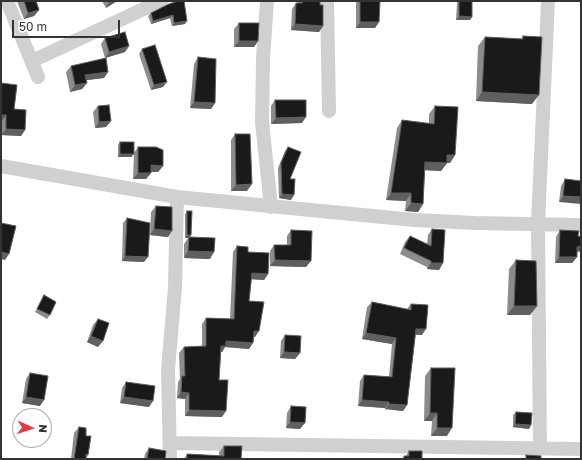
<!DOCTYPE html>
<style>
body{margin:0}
#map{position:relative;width:582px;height:460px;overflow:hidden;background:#fff;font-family:"Golos Text",sans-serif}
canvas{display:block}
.frame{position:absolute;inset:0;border:2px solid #333;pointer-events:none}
.north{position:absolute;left:12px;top:408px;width:40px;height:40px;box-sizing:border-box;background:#fff;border:1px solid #adadad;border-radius:50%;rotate:93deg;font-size:11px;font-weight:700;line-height:16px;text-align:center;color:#333}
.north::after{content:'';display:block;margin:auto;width:14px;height:18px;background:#e63946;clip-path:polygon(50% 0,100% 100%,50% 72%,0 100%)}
.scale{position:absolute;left:12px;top:20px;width:108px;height:18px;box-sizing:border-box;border:2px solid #333;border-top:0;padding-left:5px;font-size:12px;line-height:14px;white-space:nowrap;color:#333;-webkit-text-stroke:3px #fff;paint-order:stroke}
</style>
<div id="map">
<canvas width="582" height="460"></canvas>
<div class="frame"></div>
<div class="north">N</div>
<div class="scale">50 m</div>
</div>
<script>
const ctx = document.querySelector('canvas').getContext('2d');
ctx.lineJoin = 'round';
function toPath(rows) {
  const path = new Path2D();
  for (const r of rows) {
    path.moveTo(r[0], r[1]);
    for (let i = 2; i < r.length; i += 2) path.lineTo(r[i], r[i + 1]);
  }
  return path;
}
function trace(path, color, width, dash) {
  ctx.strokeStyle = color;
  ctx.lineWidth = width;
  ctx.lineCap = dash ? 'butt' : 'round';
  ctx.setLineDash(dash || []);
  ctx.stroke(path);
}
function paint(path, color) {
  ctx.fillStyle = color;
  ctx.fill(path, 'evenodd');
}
const street = toPath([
 [7,1,38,77],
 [267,1,263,59,262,122,271,207],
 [327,1,329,111],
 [32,61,161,1],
 [1,166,177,197],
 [170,443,581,449],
 [540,449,538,223,548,1],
 [170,459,168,370,175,287,177,197,414,220,475,223,581,225]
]);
const wall = toPath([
 [17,1,36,1,39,10,34,16,24,19],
 [102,1,117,1,106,8],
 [299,1,320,1,320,5,323,26,319,32,291,30,292,9,296,3,298,3],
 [357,1,360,1,379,22,375,28,356,28,356,3],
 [458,1,472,1,472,17,470,20,456,20,457,3],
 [169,4,185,24,172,26,170,18,151,24,148,16,151,13],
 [239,23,258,41,254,47,234,47,234,29],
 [523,36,532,104,476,101,478,46,485,37,521,39],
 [105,38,129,46,125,52,105,58,101,44],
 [142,49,163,87,151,90,139,54],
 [198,57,215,103,211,109,190,108,194,64],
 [71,66,108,72,104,78,86,80,87,83,82,89,70,92,66,72],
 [1,83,25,130,21,136,1,135,2,121,1,121],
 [275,100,302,123,271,124,271,106],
 [98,106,111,121,106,127,95,128,93,112],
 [435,106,455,155,450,163,447,163,441,171,425,170,423,204,418,212,405,211,406,201,386,200,397,128,402,120,429,124,429,114],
 [235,134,247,191,231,191,231,140],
 [120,142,134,154,131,157,118,157,118,145],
 [138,147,163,166,158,172,151,172,151,173,146,179,133,179,134,153],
 [288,147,290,179,291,200,279,198,278,168,285,151],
 [565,179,581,181,559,202,561,186],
 [156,206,168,237,150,235,151,212],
 [187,211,190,237,210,259,184,258,184,244,188,238,185,238,185,214],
 [127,218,144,262,122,261,123,223],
 [432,229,443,263,439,270,427,269,427,267,400,254,405,242,410,236,427,244,428,235],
 [291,230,306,267,270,266,270,251,274,245,287,245,287,236],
 [560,230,581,237,581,251,577,252,577,257,572,263,555,263,556,237],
 [237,246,248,252,268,274,264,280,251,279,249,301,255,337,254,337,249,349,225,347,222,352,221,352,219,380,222,417,185,416,185,399,177,398,178,382,180,379,179,353,184,347,202,346,202,324,206,318,230,319,233,252],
 [516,260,537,306,530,315,507,315,509,269],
 [44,295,50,315,47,319,35,312],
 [372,302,407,309,411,304,422,335,415,335,407,405,403,411,385,409,385,408,358,406,360,381,364,375,389,377,392,344,362,339,367,307],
 [98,319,98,347,87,342,93,325],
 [285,335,300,353,295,359,280,358,281,341],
 [431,368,447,436,431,436,432,421,424,421,425,376],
 [30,373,40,406,22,403,26,379],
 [126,382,149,407,120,403,122,388],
 [291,406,300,429,286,428,287,413],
 [516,412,531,425,529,429,513,427,513,415],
 [79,427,86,436,88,455,86,459,71,459,74,433],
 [224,446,241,459,184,459,187,454,219,456,219,452],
 [149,448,165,459,144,459,145,454],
 [409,451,422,459,402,459,404,456,406,456]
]);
const shadedWall = toPath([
 [110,1,117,1,106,8],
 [39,10,34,16,24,19,28,13],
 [173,15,170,18,151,24,153,21],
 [459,16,472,17,470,20,456,20],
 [187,21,185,24,172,26,174,23],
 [360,22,379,22,375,28,356,28],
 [295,24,323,26,319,32,291,30],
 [239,41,258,41,254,47,234,47],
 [129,46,125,52,105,58,109,52],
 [108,72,104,78,80,81,85,75],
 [167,82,163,87,151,90,154,85],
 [87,83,82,89,70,92,75,85],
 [482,92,539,95,532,104,476,101],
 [194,102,215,103,211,109,190,108],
 [1,115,6,115,2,121,1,121],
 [306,117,302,123,271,124,276,118],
 [111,121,106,127,95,128,99,122],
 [6,129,25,130,21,136,1,135],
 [120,154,134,154,131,157,118,157],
 [447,155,455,155,450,163,447,163,441,171,420,170,425,162],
 [151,165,163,166,158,172,146,172],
 [138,173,151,173,146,179,133,179],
 [252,184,247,191,231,191,236,185],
 [391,193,411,193,406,201,386,200],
 [282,194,294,195,291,200,279,198],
 [563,196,581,197,581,204,559,202],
 [411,203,423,204,418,212,405,211],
 [154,229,172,231,168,237,150,235],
 [187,235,191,235,189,239,189,237,188,238,185,238],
 [581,246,581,251,573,253,577,247],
 [188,251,214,252,210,259,184,258],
 [1,252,9,254,5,260,1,259],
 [125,256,148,257,144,262,122,261],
 [559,257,577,257,572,263,555,263],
 [275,260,311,261,306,267,270,266],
 [431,263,443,263,439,270,427,269],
 [252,273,268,274,264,280,248,279],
 [514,306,537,306,530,315,507,315],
 [416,329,426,329,422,335,412,334],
 [254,331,259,331,255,337,250,337],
 [366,333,396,338,392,344,362,339],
 [91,336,103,341,98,347,87,342],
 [226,341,253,343,249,349,225,347,222,352,217,351,221,346],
 [284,352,300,353,295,359,280,358],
 [181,392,189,393,185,399,177,398],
 [26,397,44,400,40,406,22,403],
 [124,397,153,401,149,407,120,403],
 [362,400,389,402,385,408,358,406],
 [389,404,407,405,403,411,385,409],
 [189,410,226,411,222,417,185,416],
 [430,413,437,413,432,421,424,421],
 [290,422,305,423,300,429,286,428],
 [515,424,531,425,529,429,513,427],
 [437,428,452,428,447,436,431,436]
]);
const building = toPath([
 [24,1,36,1,39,10,28,13,24,1],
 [178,1,184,1,187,21,174,23,173,15,153,21,151,13,169,4,178,1],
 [303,1,320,1,320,5,323,5,323,26,295,24,296,3,302,3,303,1],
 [360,1,380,1,379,22,360,22,360,1],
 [459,1,472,1,472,17,459,16,459,1],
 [239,23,259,23,258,41,239,41,239,23],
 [125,32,129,46,109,52,105,38,125,32],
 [523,36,542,37,539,95,482,92,485,37,523,39,523,36],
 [155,45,167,82,154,85,142,49,155,45],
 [198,57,216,59,215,103,194,102,198,57],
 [106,58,108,72,85,75,87,83,75,85,71,66,106,58],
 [1,83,17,85,14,109,26,110,25,130,6,129,6,115,1,115,1,83],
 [275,100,306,100,306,117,276,118,275,100],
 [109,105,111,121,99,122,98,106,109,105],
 [435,106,458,107,455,155,447,155,447,163,425,162,423,204,411,203,411,193,391,193,402,120,434,124,435,106],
 [235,134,250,134,252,184,236,185,235,134],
 [120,142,134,142,134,154,120,154,120,142],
 [138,147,156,147,163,150,163,166,151,165,151,173,138,173,138,147],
 [288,147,301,152,290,179,295,179,294,195,282,194,281,163,288,147],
 [565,179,581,181,581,197,563,196,565,179],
 [156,206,172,207,172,231,154,229,156,206],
 [187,211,192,211,191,235,187,235,187,211],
 [127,218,150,223,148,257,125,256,127,218],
 [1,223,16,226,9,254,1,252,1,223],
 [432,229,445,230,443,263,431,263,431,261,404,248,410,236,431,246,432,229],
 [291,230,312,231,311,261,275,260,274,245,291,245,291,230],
 [560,230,579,231,578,236,581,237,581,246,577,247,577,257,559,257,560,230],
 [189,237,215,238,214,252,188,251,189,237],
 [237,246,248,247,248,252,269,253,268,274,252,273,249,301,264,302,259,331,254,331,253,343,226,341,226,346,221,346,219,380,228,380,226,411,189,410,189,393,181,392,182,376,185,376,184,347,206,346,206,318,234,319,237,246],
 [516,260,536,261,537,306,514,306,516,260],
 [44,295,56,302,50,315,37,309,44,295],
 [372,302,411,310,411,304,428,305,426,329,416,329,407,405,389,404,389,402,362,400,364,375,392,377,396,338,366,333,372,302],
 [98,319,109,323,103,341,91,336,98,319],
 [285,335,301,336,300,353,284,352,285,335],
 [431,368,455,368,452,428,437,428,437,413,430,413,431,368],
 [30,373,48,376,44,400,26,397,30,373],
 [126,382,155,386,153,401,124,397,126,382],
 [291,406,306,407,305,423,290,422,291,406],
 [516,412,532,413,531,425,515,424,516,412],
 [79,427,86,428,86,436,91,436,88,455,86,454,86,459,74,459,79,427],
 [224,446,242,446,241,459,187,459,187,454,224,456,224,446],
 [149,448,166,451,165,459,147,459,149,448],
 [409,451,422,451,422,459,404,459,404,456,409,456,409,451],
 [526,455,541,456,541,459,526,459,526,455]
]);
trace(street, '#d0d0d0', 14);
paint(wall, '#8c8c8c');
paint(shadedWall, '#5f5f5f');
paint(building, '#1a1a1a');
trace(building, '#5f5f5f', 1);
</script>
